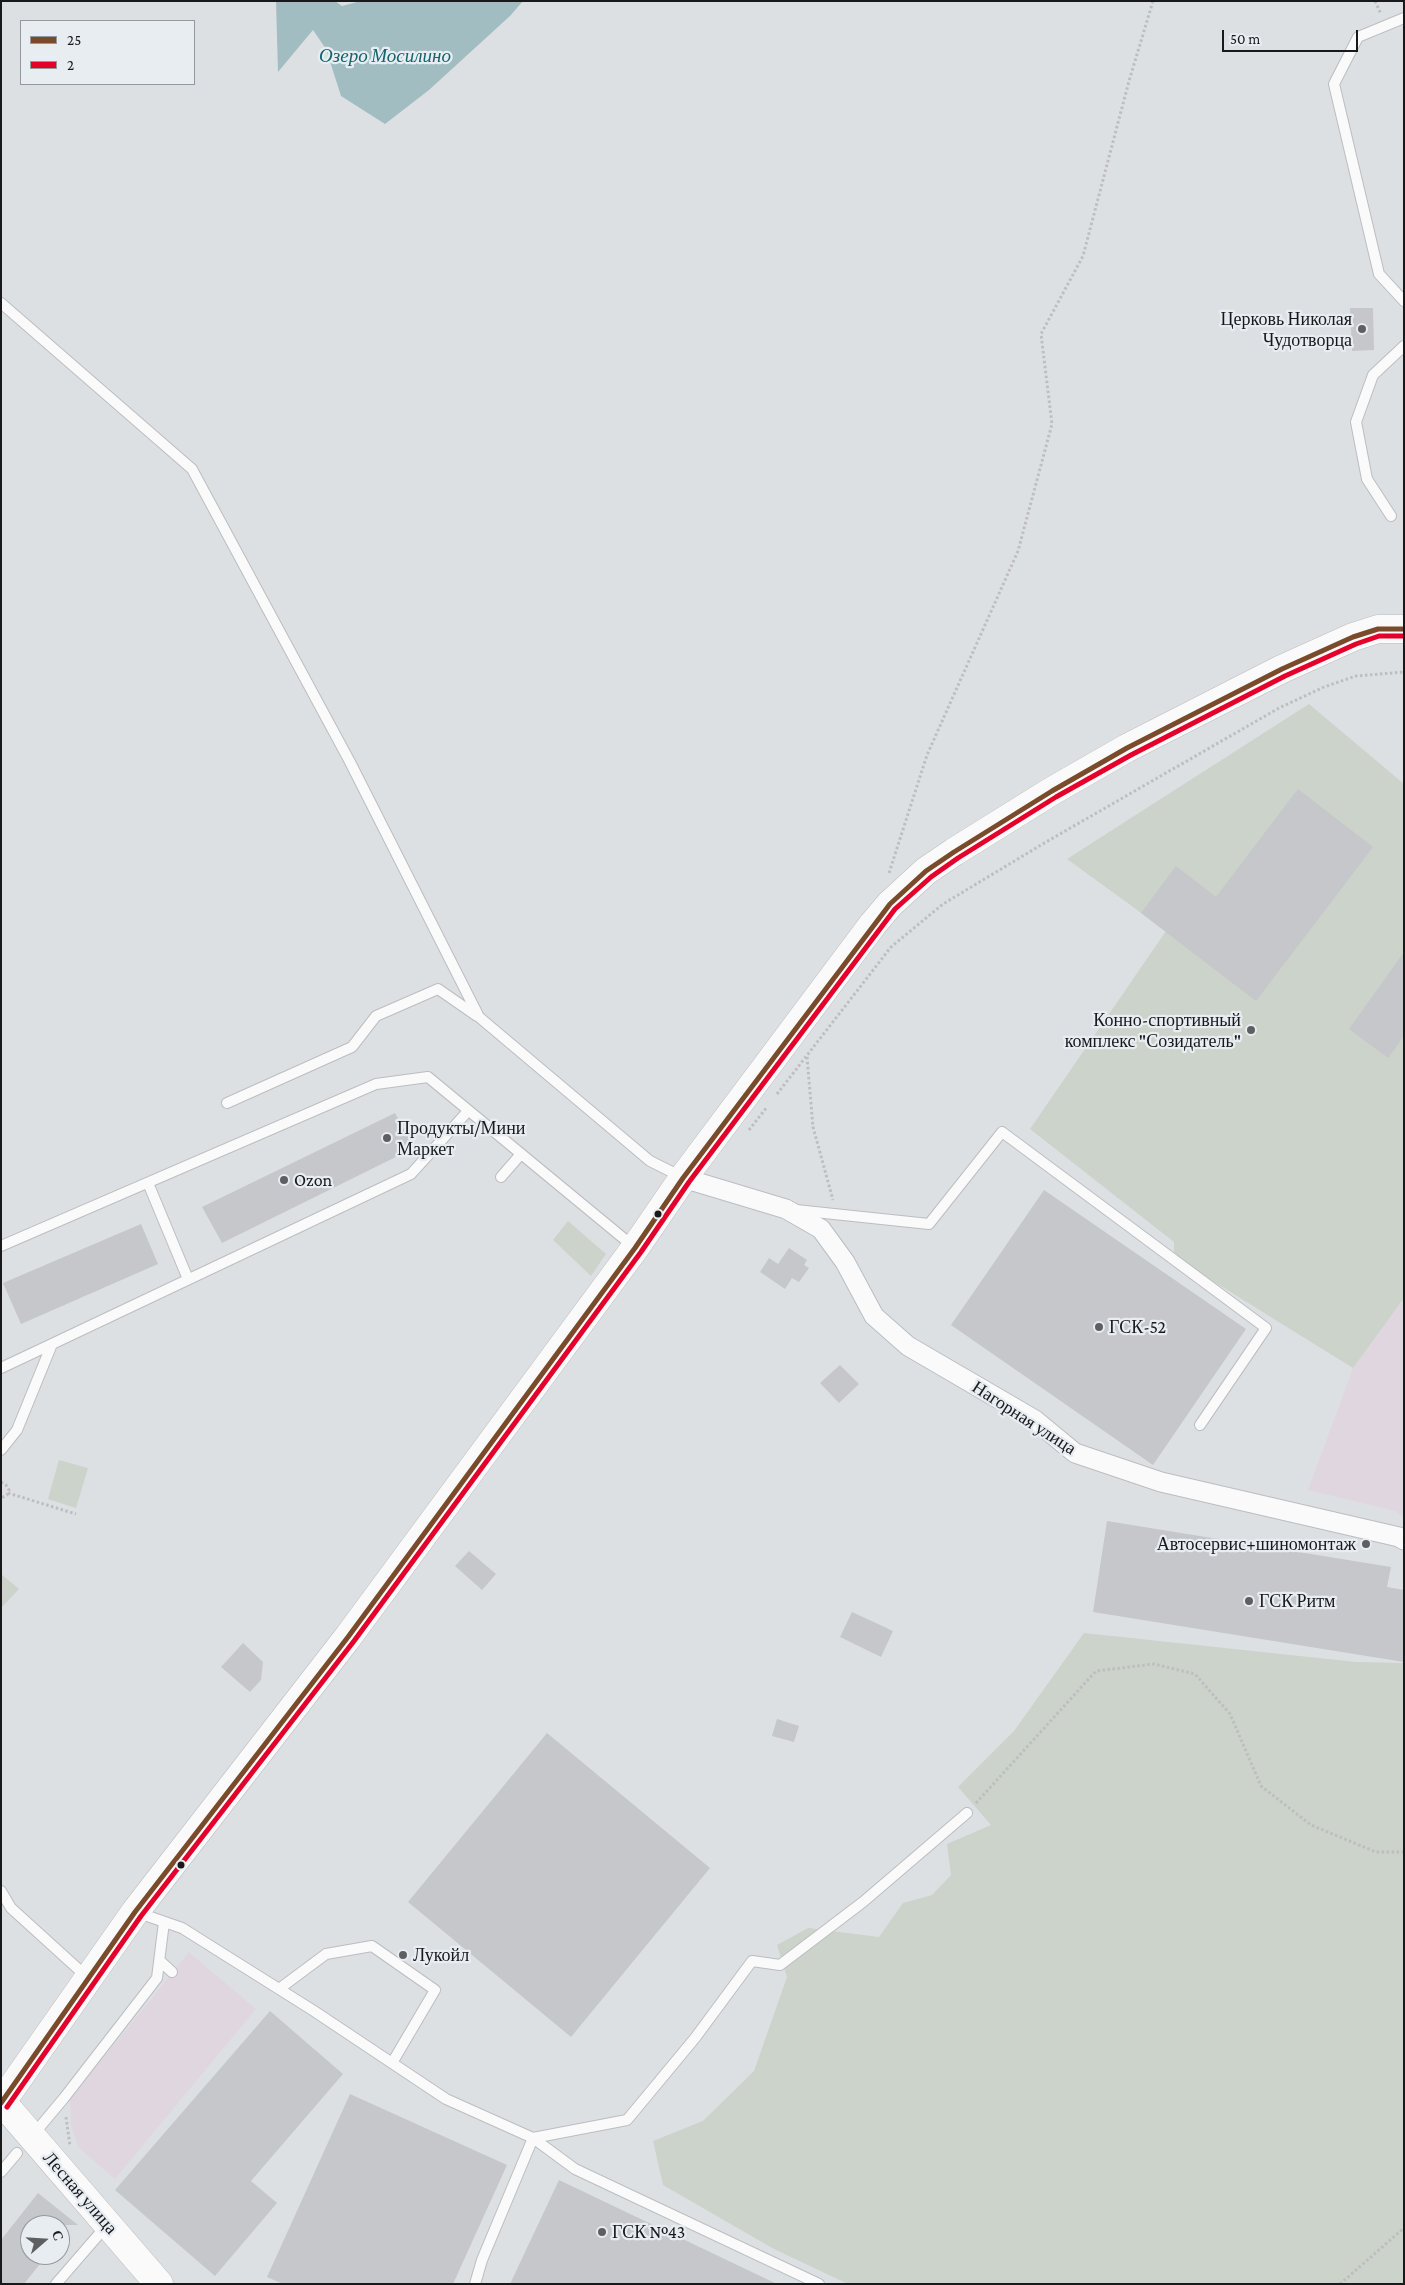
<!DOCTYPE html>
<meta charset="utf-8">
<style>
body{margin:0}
#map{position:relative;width:1405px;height:2285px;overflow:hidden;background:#dde0e3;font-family:"Crimson Pro",serif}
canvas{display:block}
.frame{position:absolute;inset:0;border:2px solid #18191b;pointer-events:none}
.legend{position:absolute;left:20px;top:20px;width:175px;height:65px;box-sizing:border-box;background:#e8edf2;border:1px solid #95989c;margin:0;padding:6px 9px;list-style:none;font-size:15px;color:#18191b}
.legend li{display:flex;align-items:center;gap:10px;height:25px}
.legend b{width:25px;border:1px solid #95989c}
.north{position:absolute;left:20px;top:2215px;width:50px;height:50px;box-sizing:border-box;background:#e8edf2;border:1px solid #95989c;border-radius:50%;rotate:71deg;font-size:14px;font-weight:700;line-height:20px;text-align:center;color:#18191b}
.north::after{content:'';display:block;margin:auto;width:18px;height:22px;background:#5d5f61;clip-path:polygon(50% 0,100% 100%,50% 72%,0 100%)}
.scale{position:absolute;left:1222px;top:30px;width:136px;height:22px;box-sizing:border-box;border:2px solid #18191b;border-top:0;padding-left:6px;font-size:15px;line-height:18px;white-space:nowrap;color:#18191b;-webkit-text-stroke:4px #e8edf2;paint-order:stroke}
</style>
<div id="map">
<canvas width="1405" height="2285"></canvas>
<div class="frame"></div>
<ul class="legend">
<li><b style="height:6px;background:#7a4b2a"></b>25</li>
<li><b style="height:6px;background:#e4002b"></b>2</li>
</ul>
<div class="north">С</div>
<div class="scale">50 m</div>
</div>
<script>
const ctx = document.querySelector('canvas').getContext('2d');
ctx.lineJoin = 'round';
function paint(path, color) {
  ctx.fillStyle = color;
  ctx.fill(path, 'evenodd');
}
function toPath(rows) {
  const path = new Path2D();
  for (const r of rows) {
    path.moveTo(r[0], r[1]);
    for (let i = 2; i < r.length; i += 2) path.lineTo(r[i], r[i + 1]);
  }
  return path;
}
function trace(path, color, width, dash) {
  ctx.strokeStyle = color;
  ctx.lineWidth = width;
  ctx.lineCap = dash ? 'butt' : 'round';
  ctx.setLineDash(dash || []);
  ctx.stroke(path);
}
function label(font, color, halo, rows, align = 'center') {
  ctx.font = font + ' "Crimson Pro",serif';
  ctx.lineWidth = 4.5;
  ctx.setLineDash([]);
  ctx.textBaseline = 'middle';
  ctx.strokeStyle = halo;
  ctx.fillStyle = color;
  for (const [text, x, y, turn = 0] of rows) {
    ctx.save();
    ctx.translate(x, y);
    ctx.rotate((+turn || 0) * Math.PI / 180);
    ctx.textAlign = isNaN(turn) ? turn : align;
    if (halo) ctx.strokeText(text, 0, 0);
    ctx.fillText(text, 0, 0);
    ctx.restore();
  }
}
const industrial = toPath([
 [1404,1298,1404,1517,1395,1511,1308,1490,1353,1368],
 [189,1952,256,2009,115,2179,78,2147,71,2125,70,2099]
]);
const green = toPath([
 [1309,704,1404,784,1404,1298,1353,1368,1174,1257,1174,1242,1030,1129,1166,931,1067,859],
 [568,1221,606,1254,591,1276,553,1240],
 [59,1460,88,1468,76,1508,48,1499],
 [1,1574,19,1589,1,1608],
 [1084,1633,1356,1662,1404,1663,1404,2284,848,2284,774,2249,663,2185,653,2141,703,2121,754,2071,787,1977,777,1945,808,1928,879,1937,903,1903,932,1895,951,1875,947,1844,991,1825,958,1787,1014,1731]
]);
const water = toPath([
 [276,1,335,1,342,6,361,1,523,1,510,16,429,90,385,124,341,96,326,49,313,30,278,72]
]);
const building = toPath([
 [1350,308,1373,308,1374,350,1352,351],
 [1298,789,1373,847,1256,1001,1141,913,1176,866,1216,897],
 [1404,952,1404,1036,1388,1058,1349,1029],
 [395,1113,414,1148,222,1243,202,1207],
 [1044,1190,1246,1329,1153,1465,951,1325],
 [141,1224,158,1264,21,1324,3,1283],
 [789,1248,807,1260,804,1265,809,1268,799,1282,792,1278,785,1289,760,1272,769,1258,778,1264],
 [840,1365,859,1384,839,1403,820,1383],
 [1107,1521,1391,1567,1387,1587,1404,1590,1404,1662,1093,1612],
 [469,1551,496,1574,482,1590,455,1566],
 [852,1612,893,1631,881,1657,840,1637],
 [243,1643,263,1662,261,1680,250,1692,221,1667],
 [777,1719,799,1726,794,1742,772,1736],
 [547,1733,710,1868,571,2037,408,1902],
 [270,2011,343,2074,251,2181,277,2203,215,2276,115,2190],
 [350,2094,507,2165,453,2284,283,2284,267,2277],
 [559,2180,777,2284,510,2284],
 [38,2193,78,2225,30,2225,30,2255,47,2255,24,2284,1,2284,1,2240]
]);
const path = toPath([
 [1375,1,1381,14],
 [889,873,927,755,1018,551,1052,424,1041,334,1083,256,1129,81,1153,1],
 [807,1057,813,1127,833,1200],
 [777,1094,891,947,943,904,1046,842,1279,708,1324,687,1356,676,1404,672],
 [749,1130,767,1107],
 [1,1482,6,1485,9,1490,7,1495,1,1498],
 [8,1493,76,1514],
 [976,1803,1096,1671,1154,1664,1195,1674,1230,1714,1261,1786,1311,1825,1376,1852,1404,1852],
 [66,2117,70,2146],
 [1340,2284,1404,2228]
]);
const lane = toPath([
 [1404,18,1358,37,1334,84,1379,274,1404,301],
 [1,303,192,469,350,762,479,1017,650,1161,682,1177],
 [1391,516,1367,479,1356,422,1373,375,1404,346],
 [227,1103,352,1047,376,1016,438,989,477,1016],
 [501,1177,521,1154],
 [148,1183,188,1279],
 [796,1210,929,1224,1002,1132,1266,1328,1200,1425],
 [1,1246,376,1084,428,1077,634,1247],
 [1,1368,52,1344],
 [1,1450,17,1430,52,1344,411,1174,468,1111],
 [1,1891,11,1908,87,1977],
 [136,1912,182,1928,314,2011,446,2099,533,2138,575,2169,819,2284],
 [160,1961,172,1972],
 [279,1989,326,1954,372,1946,435,1990,392,2063],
 [33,2135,64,2098,157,1978,164,1922],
 [533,2138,627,2120,695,2038,752,1961,780,1965,863,1902,967,1813],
 [1,2172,17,2153],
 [56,2284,107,2225],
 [475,2284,482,2260,533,2138]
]);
const street = toPath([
 [683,1178,786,1209,821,1229,845,1262,874,1316,908,1346,1035,1420,1075,1453,1161,1482,1399,1537,1404,1540]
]);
const secondary = toPath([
 [2,2102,159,2284],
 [1,2103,135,1912,348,1637,635,1248,683,1178,873,924,890,904,926,871,954,852,1052,791,1127,748,1282,669,1353,637,1378,629,1404,629]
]);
const bus1 = toPath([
 [1,2103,135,1912,348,1637,635,1248,683,1178,890,904,926,871,954,852,1052,791,1127,748,1282,669,1353,637,1378,629,1404,629]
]);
const bus2 = toPath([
 [7,2107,141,1916,354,1641,641,1252,689,1182,895,909,931,877,958,858,1056,797,1131,755,1285,676,1356,644,1379,636,1404,636]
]);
const markers = [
 [1362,329,5,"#5d5f61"],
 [1251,1030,5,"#5d5f61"],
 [387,1138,5,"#5d5f61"],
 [284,1180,5,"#5d5f61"],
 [658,1214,4.5,"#18191b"],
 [1099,1327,5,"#5d5f61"],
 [1366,1544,5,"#5d5f61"],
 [1249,1601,5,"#5d5f61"],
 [181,1865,4.5,"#18191b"],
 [403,1955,5,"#5d5f61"],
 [602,2232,5,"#5d5f61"]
];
const poiNames = [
 ["Церковь Николая",1352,319,"right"],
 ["Чудотворца",1352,340,"right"],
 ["Конно-спортивный",1241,1020,"right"],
 ["комплекс \"Созидатель\"",1241,1041,"right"],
 ["Продукты/Мини",397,1128],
 ["Маркет",397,1149],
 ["Ozon",294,1180],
 ["ГСК-52",1109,1327],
 ["Автосервис+шиномонтаж",1356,1544,"right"],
 ["ГСК Ритм",1259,1601],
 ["Лукойл",413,1955],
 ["ГСК №43",612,2232]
];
const streetNames = [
 ["Нагорная улица",1024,1418,33],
 ["Лесная улица",80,2193,49]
];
const waterNames = [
 ["Озеро Мосилино",385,56]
];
paint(industrial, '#e0d6df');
paint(green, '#cbd3ca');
paint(water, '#a2bdc1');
paint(building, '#c5c7ca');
trace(lane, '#bbbdc0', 12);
trace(street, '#bbbdc0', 21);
trace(secondary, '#bbbdc0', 29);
trace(path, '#bebec0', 3, [2.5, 2.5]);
trace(lane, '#fafafb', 10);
trace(street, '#fafafb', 19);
trace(secondary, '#fafafb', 28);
trace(bus1, '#7a4b2a', 5);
trace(bus2, '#e4002b', 5);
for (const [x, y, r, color] of markers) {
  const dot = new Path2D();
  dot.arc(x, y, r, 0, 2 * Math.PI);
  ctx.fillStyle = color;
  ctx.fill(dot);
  trace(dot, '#e8edf2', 2);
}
label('18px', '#18191b', '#e8edf2', poiNames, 'left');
label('18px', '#18191b', '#e8edf2', streetNames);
label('italic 19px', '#17626b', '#e8edf2', waterNames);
</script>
